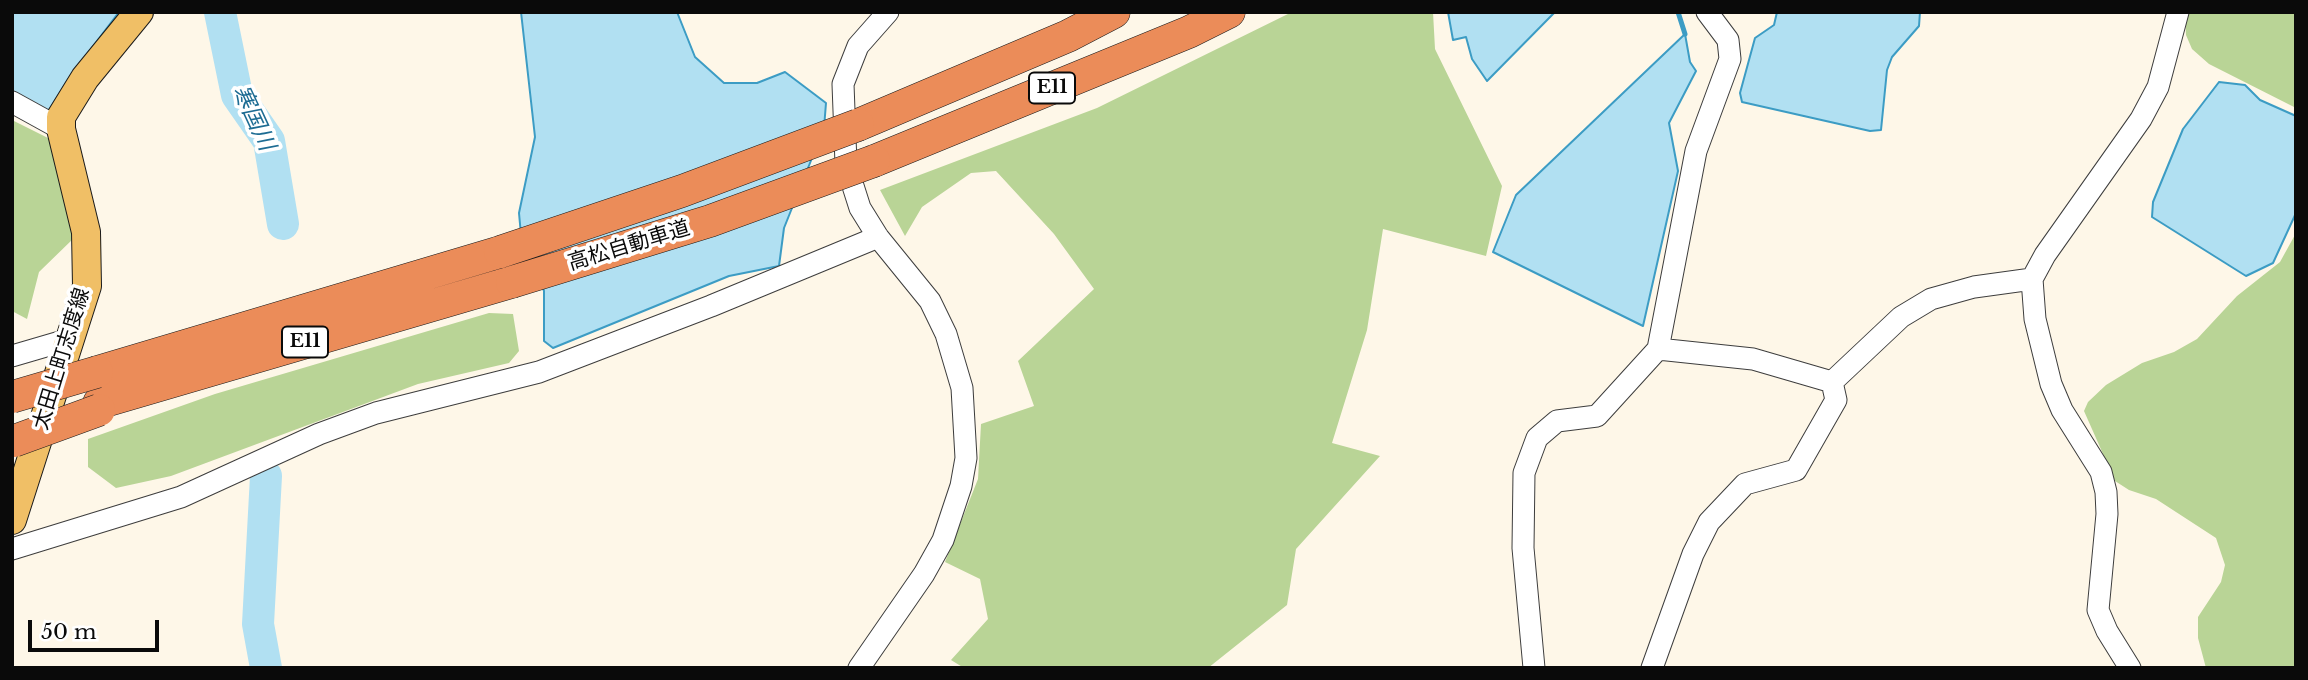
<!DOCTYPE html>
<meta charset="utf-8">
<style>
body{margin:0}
#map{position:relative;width:2308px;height:680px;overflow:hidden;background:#fef7e8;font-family:"Libre Baskerville",serif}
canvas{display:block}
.frame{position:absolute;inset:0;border:14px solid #0a0a0a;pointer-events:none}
.scale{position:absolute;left:28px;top:620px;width:131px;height:32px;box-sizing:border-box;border:4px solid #0a0a0a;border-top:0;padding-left:9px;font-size:21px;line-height:24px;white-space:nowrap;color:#0a0a0a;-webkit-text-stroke:5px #fff;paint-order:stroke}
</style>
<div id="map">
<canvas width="2308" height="680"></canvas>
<div class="frame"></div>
<div class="scale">50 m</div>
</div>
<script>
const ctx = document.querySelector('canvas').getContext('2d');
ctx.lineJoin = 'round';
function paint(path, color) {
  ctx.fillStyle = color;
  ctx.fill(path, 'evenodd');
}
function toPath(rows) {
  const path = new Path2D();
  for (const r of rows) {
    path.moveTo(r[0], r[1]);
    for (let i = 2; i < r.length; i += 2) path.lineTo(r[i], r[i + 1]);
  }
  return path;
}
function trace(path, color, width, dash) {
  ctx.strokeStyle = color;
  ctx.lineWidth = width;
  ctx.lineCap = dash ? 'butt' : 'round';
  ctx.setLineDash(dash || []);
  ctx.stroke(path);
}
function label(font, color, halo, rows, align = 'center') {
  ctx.font = font + ' "Libre Baskerville","Noto Sans JP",serif';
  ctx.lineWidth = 7;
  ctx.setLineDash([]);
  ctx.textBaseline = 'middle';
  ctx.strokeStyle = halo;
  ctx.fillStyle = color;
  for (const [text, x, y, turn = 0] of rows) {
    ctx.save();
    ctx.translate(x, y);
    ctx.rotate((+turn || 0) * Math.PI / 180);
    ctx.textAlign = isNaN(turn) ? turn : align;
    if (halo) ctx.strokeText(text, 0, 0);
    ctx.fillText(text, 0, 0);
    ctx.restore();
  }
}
const forest = toPath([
 [1292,12,1433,12,1435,49,1502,186,1486,256,1383,229,1367,330,1332,443,1380,456,1296,549,1287,605,1208,668,964,668,951,660,988,619,980,579,945,562,978,479,981,424,1034,406,1018,361,1094,289,1054,234,996,171,971,173,922,207,905,236,880,190,1097,108],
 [2185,12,2296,12,2296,108,2209,64,2192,49,2186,35],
 [12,120,58,143,75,237,39,272,27,319,12,311],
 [2296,233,2296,668,2206,668,2198,638,2198,617,2221,582,2225,565,2216,538,2156,499,2129,490,2115,481,2084,411,2088,402,2106,385,2142,363,2174,352,2197,339,2237,296,2280,262],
 [489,313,513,314,519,351,509,363,418,384,171,476,116,488,88,467,88,439,215,394]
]);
const water = toPath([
 [12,12,119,12,69,78,43,120,12,95,12,12],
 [521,12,677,12,695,57,724,83,757,83,785,72,826,103,824,128,784,228,779,266,729,276,553,348,544,341,544,291,521,235,519,213,535,137,521,12],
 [1448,12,1555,12,1487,81,1472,59,1466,37,1453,40,1448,12],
 [1777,12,1920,12,1919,26,1892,57,1887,70,1881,130,1870,131,1742,102,1740,93,1755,38,1774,25,1777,12],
 [1685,34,1690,62,1696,71,1669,123,1678,171,1643,326,1493,252,1516,195,1685,34],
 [2219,82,2245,85,2260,100,2296,116,2296,213,2273,263,2246,276,2152,217,2153,202,2183,129,2219,82]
]);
const stream = toPath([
 [1678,12,1685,34]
]);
const river = toPath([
 [220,12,237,95,269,141,283,224],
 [266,668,258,624,266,476]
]);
const minor = toPath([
 [12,102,61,129],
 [1658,349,1753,359,1832,382,1901,317,1931,299,1974,287,2032,279],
 [12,356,70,339],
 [12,549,181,497,319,434,376,413,539,372,711,306,878,237],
 [859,668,924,574,943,540,961,486,966,458,962,388,946,334,930,301,878,237,860,208,846,164,843,84,858,46,888,12],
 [1534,668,1523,548,1524,473,1537,438,1557,421,1597,416,1658,349,1696,151,1730,59,1728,40,1707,12],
 [1652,668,1693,554,1709,522,1745,484,1796,470,1836,400,1832,382],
 [2130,668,2107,631,2098,610,2107,514,2106,492,2101,472,2062,410,2051,384,2035,319,2032,279,2045,255,2141,119,2158,87,2178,12]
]);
const major = toPath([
 [12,520,87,286,86,232,61,129,61,117,85,78,139,12]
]);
const highway = toPath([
 [858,125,1068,36,1114,12],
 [874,161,1189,32,1229,12],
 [97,372,500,252],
 [99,403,512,282]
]);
const highwayBridge = toPath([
 [500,252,682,191,858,125],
 [512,282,710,221,874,161],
 [12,397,97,372],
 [14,441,99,410]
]);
const shields = [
 [1052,88,46],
 [305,342,46]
];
const shieldNames = [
 ["E11",1052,88],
 ["E11",305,342]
];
const streetNames = [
 ["高松自動車道",629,246,-17],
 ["太田上町志度線",62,359,-73]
];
const waterNames = [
 ["寒国川",253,118,65]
];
paint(forest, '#b9d496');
paint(water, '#b1e0f2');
trace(water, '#3c9cc4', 2);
trace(stream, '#3c9cc4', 5);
trace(river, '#b1e0f2', 32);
trace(minor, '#3d3d3d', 23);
trace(major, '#1b1b1b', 30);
trace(highway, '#1b1b1b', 33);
trace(minor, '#fff', 21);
trace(major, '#f0bf66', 28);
trace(highway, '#eb8c59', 32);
trace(highwayBridge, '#1b1b1b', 33, []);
trace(highwayBridge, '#eb8c59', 32);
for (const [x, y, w] of shields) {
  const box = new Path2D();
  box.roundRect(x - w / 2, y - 15.5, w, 31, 5);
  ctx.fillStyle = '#fff';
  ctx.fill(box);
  trace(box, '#0a0a0a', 2);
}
label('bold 19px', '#0a0a0a', null, shieldNames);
label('21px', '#0a0a0a', '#fff', streetNames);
label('italic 23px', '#1d6c93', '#fff', waterNames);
</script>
